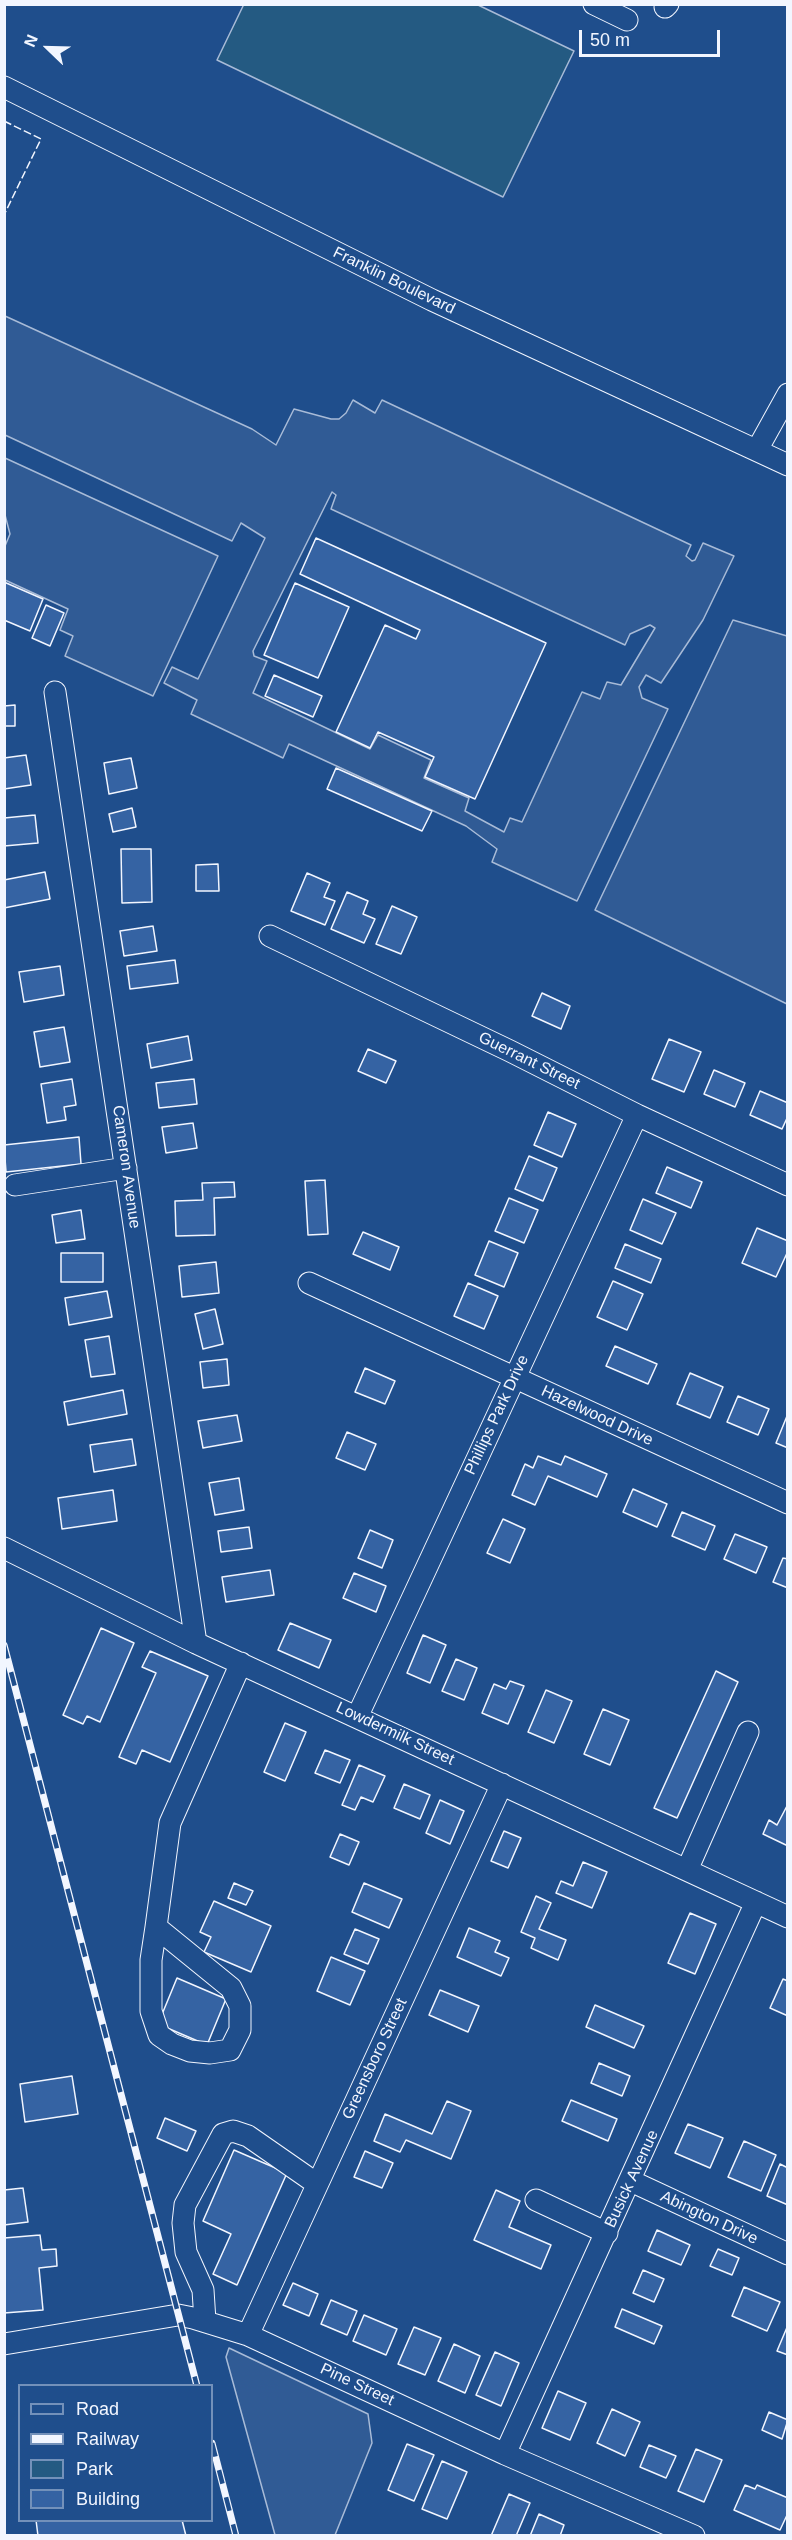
<!DOCTYPE html>
<style>
body{margin:0}
#map{position:relative;width:792px;height:2540px;overflow:hidden;background:#1f4e8c;font-family:Arial,sans-serif}
canvas{display:block}
.frame{position:absolute;inset:0;border:6px solid #f2f6ff;pointer-events:none}
.legend{position:absolute;left:18px;top:2384px;width:195px;height:138px;box-sizing:border-box;background:#1f4e8c;border:2px solid #7391ba;margin:0;padding:8px 10px;list-style:none;font-size:18px;color:#f2f6ff}
.legend li{display:flex;align-items:center;gap:12px;height:30px}
.legend b{width:30px;border:2px solid #7391ba}
.north{position:absolute;left:18px;top:18px;width:60px;height:60px;-webkit-text-stroke:4px #1f4e8c;paint-order:stroke;rotate:293deg;font-size:16px;font-weight:700;line-height:24px;text-align:center;color:#f2f6ff}
.north::after{content:'';display:block;margin:auto;width:21px;height:27px;background:#f2f6ff;clip-path:polygon(50% 0,100% 100%,50% 72%,0 100%)}
.scale{position:absolute;left:579px;top:30px;width:141px;height:27px;box-sizing:border-box;border:3px solid #f2f6ff;border-top:0;padding-left:8px;font-size:18px;line-height:21px;white-space:nowrap;color:#f2f6ff;-webkit-text-stroke:4px #1f4e8c;paint-order:stroke}
</style>
<div id="map">
<canvas width="792" height="2540"></canvas>
<div class="frame"></div>
<ul class="legend">
<li><b style="height:8px;background:#1f4e8c"></b>Road</li>
<li><b style="height:8px;background:#f2f6ff"></b>Railway</li>
<li><b style="height:16px;background:#245a82"></b>Park</li>
<li><b style="height:16px;background:#3563a3"></b>Building</li>
</ul>
<div class="north">N</div>
<div class="scale">50 m</div>
</div>
<script>
const ctx = document.querySelector('canvas').getContext('2d');
ctx.lineJoin = 'round';
function paint(path, color) {
  ctx.fillStyle = color;
  ctx.fill(path, 'evenodd');
}
function toPath(rows) {
  const path = new Path2D();
  for (const r of rows) {
    path.moveTo(r[0], r[1]);
    for (let i = 2; i < r.length; i += 2) path.lineTo(r[i], r[i + 1]);
  }
  return path;
}
function trace(path, color, width, dash) {
  ctx.strokeStyle = color;
  ctx.lineWidth = width;
  ctx.lineCap = dash ? 'butt' : 'round';
  ctx.setLineDash(dash || []);
  ctx.stroke(path);
}
function label(font, color, halo, rows, align = 'center') {
  ctx.font = font + ' Arial,sans-serif';
  ctx.lineWidth = 4.5;
  ctx.setLineDash([]);
  ctx.textBaseline = 'middle';
  ctx.strokeStyle = halo;
  ctx.fillStyle = color;
  for (const [text, x, y, turn = 0] of rows) {
    ctx.save();
    ctx.translate(x, y);
    ctx.rotate((+turn || 0) * Math.PI / 180);
    ctx.textAlign = isNaN(turn) ? turn : align;
    if (halo) ctx.strokeText(text, 0, 0);
    ctx.fillText(text, 0, 0);
    ctx.restore();
  }
}
const green = toPath([
 [244,4,478,5,574,51,503,197,217,60,244,4]
]);
const parking = toPath([
 [5,316,252,429,276,445,294,409,331,419,339,419,346,413,353,400,375,413,382,400,691,545,686,556,692,561,695,560,703,543,734,556,703,620,661,683,646,675,639,687,642,698,668,709,577,901,492,862,497,849,466,826,289,744,283,758,191,714,197,700,164,683,172,667,198,679,265,538,241,523,232,541,5,435,5,316],
 [332,492,336,495,331,509,625,645,630,634,650,625,655,628,621,685,607,682,600,699,582,692,522,822,510,818,504,832,465,811,469,798,424,778,431,760,378,735,370,749,253,693,267,661,254,656,253,651,332,492],
 [5,458,218,556,153,696,65,656,73,636,60,630,68,609,5,580,5,546,10,534,5,515,5,458],
 [733,620,787,636,787,1004,595,910,733,620],
 [229,2348,368,2414,372,2443,335,2535,275,2535,226,2357,229,2348]
]);
const building = toPath([
 [316,538,546,643,475,799,425,777,434,757,378,732,370,748,336,732,385,625,416,639,420,630,300,574,316,538],
 [4,582,43,599,30,631,4,620,4,582],
 [295,583,349,607,318,678,264,655,295,583],
 [46,605,64,613,50,646,32,638,46,605],
 [274,675,322,696,313,717,265,696,274,675],
 [15,705,15,726,4,726,4,706,15,705],
 [26,755,31,785,4,789,4,758,26,755],
 [131,758,137,788,109,794,104,763,131,758],
 [336,768,432,811,422,831,327,789,336,768],
 [132,808,136,827,113,832,109,814,132,808],
 [35,815,38,843,4,846,4,818,35,815],
 [121,849,151,849,152,902,122,903,121,849],
 [218,864,219,891,196,891,196,865,218,864],
 [45,872,50,899,4,908,4,880,45,872],
 [307,873,330,883,324,897,335,901,325,925,291,911,307,873],
 [347,892,368,901,363,914,375,919,364,943,331,929,347,892],
 [392,906,417,917,401,954,376,944,392,906],
 [153,926,157,951,124,956,120,931,153,926],
 [175,960,178,983,130,989,127,966,175,960],
 [60,966,64,995,24,1002,19,972,60,966],
 [542,993,570,1006,561,1029,532,1016,542,993],
 [64,1027,70,1062,40,1067,34,1032,64,1027],
 [188,1036,192,1060,151,1068,147,1044,188,1036],
 [669,1039,701,1052,684,1092,652,1079,669,1039],
 [368,1049,396,1061,386,1083,358,1071,368,1049],
 [714,1070,745,1083,735,1107,704,1094,714,1070],
 [72,1079,76,1105,64,1107,66,1120,47,1123,41,1084,72,1079],
 [194,1079,197,1104,159,1108,156,1083,194,1079],
 [760,1091,788,1103,788,1116,782,1129,750,1115,760,1091],
 [548,1112,576,1124,562,1157,534,1145,548,1112],
 [193,1123,197,1148,166,1153,162,1127,193,1123],
 [79,1137,81,1164,6,1172,4,1145,79,1137],
 [529,1156,557,1168,543,1201,515,1189,529,1156],
 [667,1167,702,1182,691,1208,656,1193,667,1167],
 [325,1180,328,1234,308,1235,305,1181,325,1180],
 [234,1182,235,1197,214,1198,215,1235,176,1236,175,1201,203,1200,202,1183,234,1182],
 [509,1198,538,1210,524,1243,495,1231,509,1198],
 [643,1199,676,1213,662,1244,630,1230,643,1199],
 [81,1210,85,1239,56,1243,52,1215,81,1210],
 [757,1228,788,1241,788,1251,776,1277,742,1263,757,1228],
 [363,1232,399,1247,390,1270,353,1254,363,1232],
 [489,1241,518,1253,504,1287,475,1275,489,1241],
 [625,1244,661,1259,651,1283,615,1268,625,1244],
 [61,1253,103,1253,103,1282,61,1282,61,1253],
 [216,1262,219,1293,182,1297,179,1266,216,1262],
 [613,1281,643,1294,627,1330,597,1317,613,1281],
 [468,1283,498,1296,484,1329,454,1316,468,1283],
 [107,1291,112,1317,69,1325,65,1298,107,1291],
 [215,1309,223,1344,203,1349,195,1314,215,1309],
 [109,1336,115,1374,91,1377,85,1340,109,1336],
 [615,1346,657,1364,648,1384,606,1366,615,1346],
 [227,1359,229,1385,203,1388,200,1362,227,1359],
 [365,1368,395,1381,385,1404,355,1392,365,1368],
 [690,1373,723,1387,710,1418,677,1404,690,1373],
 [123,1390,127,1414,68,1425,64,1402,123,1390],
 [738,1396,769,1409,758,1435,727,1422,738,1396],
 [237,1415,242,1441,203,1448,198,1421,237,1415],
 [787,1416,788,1416,788,1448,776,1443,787,1416],
 [347,1432,376,1444,365,1470,336,1458,347,1432],
 [132,1439,136,1465,94,1472,90,1445,132,1439],
 [538,1456,561,1465,565,1456,607,1474,597,1497,548,1476,535,1505,512,1495,525,1464,533,1468,538,1456],
 [239,1478,244,1510,215,1515,209,1483,239,1478],
 [633,1489,667,1504,657,1527,623,1512,633,1489],
 [113,1490,117,1521,62,1529,58,1498,113,1490],
 [682,1512,715,1526,705,1550,672,1536,682,1512],
 [503,1519,525,1529,510,1563,487,1553,503,1519],
 [249,1527,252,1548,221,1552,218,1531,249,1527],
 [370,1530,393,1540,382,1568,358,1558,370,1530],
 [735,1534,767,1547,756,1573,724,1559,735,1534],
 [783,1558,788,1559,788,1588,773,1582,783,1558],
 [270,1570,274,1595,226,1602,222,1577,270,1570],
 [354,1573,386,1586,376,1612,343,1598,354,1573],
 [290,1623,331,1640,319,1668,278,1650,290,1623],
 [101,1628,134,1643,100,1722,87,1716,83,1724,63,1715,101,1628],
 [423,1635,446,1645,430,1683,407,1673,423,1635],
 [150,1651,208,1676,170,1762,142,1750,136,1764,119,1757,156,1673,142,1667,150,1651],
 [456,1659,477,1668,464,1700,442,1691,456,1659],
 [716,1671,738,1682,677,1818,654,1808,716,1671],
 [510,1681,524,1686,508,1724,482,1713,494,1684,506,1689,510,1681],
 [546,1690,572,1701,554,1743,528,1732,546,1690],
 [603,1709,629,1720,610,1765,584,1754,603,1709],
 [285,1723,306,1732,285,1781,264,1772,285,1723],
 [325,1750,350,1760,340,1783,315,1773,325,1750],
 [359,1765,385,1776,373,1802,361,1797,355,1810,342,1805,359,1765],
 [404,1784,430,1795,420,1819,394,1808,404,1784],
 [440,1800,464,1811,450,1844,426,1833,440,1800],
 [788,1804,788,1846,763,1834,769,1820,777,1825,788,1804],
 [504,1831,521,1838,508,1868,491,1861,504,1831],
 [340,1834,359,1842,349,1865,330,1857,340,1834],
 [583,1862,607,1872,592,1908,556,1893,561,1881,573,1886,583,1862],
 [234,1883,253,1891,246,1905,228,1898,234,1883],
 [364,1883,402,1899,389,1928,352,1912,364,1883],
 [536,1896,551,1903,539,1929,566,1940,558,1960,531,1948,535,1938,521,1932,536,1896],
 [214,1901,271,1926,251,1972,204,1952,211,1937,200,1932,214,1901],
 [690,1913,716,1924,695,1974,668,1963,690,1913],
 [469,1928,500,1941,495,1952,509,1958,501,1976,457,1957,469,1928],
 [355,1929,379,1939,368,1964,344,1954,355,1929],
 [331,1957,365,1971,350,2005,317,1991,331,1957],
 [177,1978,226,1999,207,2045,158,2024,177,1978],
 [783,1979,788,1981,788,2016,770,2008,783,1979],
 [440,1990,479,2006,468,2032,429,2015,440,1990],
 [595,2005,644,2026,634,2048,586,2027,595,2005],
 [599,2063,630,2076,622,2096,591,2083,599,2063],
 [72,2076,78,2114,25,2122,20,2084,72,2076],
 [571,2100,617,2119,608,2141,562,2121,571,2100],
 [447,2101,471,2111,451,2159,406,2140,400,2152,374,2141,385,2114,432,2134,447,2101],
 [165,2118,196,2131,187,2151,157,2138,165,2118],
 [688,2124,723,2138,710,2168,675,2153,688,2124],
 [744,2141,776,2155,761,2191,728,2177,744,2141],
 [234,2150,287,2173,237,2285,213,2274,231,2234,203,2221,234,2150],
 [365,2151,393,2163,382,2188,354,2177,365,2151],
 [780,2164,788,2168,788,2205,767,2196,780,2164],
 [23,2188,28,2222,4,2225,4,2190,23,2188],
 [496,2190,520,2201,509,2227,551,2245,541,2269,474,2240,496,2190],
 [657,2230,690,2245,681,2265,648,2251,657,2230],
 [40,2235,42,2250,56,2249,57,2266,39,2268,43,2310,4,2313,4,2238,40,2235],
 [718,2249,739,2258,732,2275,710,2266,718,2249],
 [643,2270,664,2279,654,2302,633,2293,643,2270],
 [293,2283,318,2294,309,2316,283,2305,293,2283],
 [744,2287,780,2302,767,2331,732,2316,744,2287],
 [331,2300,357,2311,347,2335,321,2324,331,2300],
 [622,2309,662,2326,654,2344,615,2327,622,2309],
 [364,2315,397,2329,386,2355,353,2341,364,2315],
 [788,2325,788,2355,777,2351,788,2325],
 [414,2327,441,2338,425,2375,398,2364,414,2327],
 [454,2344,480,2356,465,2393,438,2381,454,2344],
 [495,2352,519,2363,501,2406,476,2395,495,2352],
 [558,2391,586,2403,570,2440,542,2428,558,2391],
 [612,2409,640,2422,625,2456,597,2443,612,2409],
 [769,2412,788,2420,782,2439,762,2430,769,2412],
 [407,2444,434,2455,414,2501,388,2490,407,2444],
 [649,2445,676,2456,666,2478,640,2467,649,2445],
 [696,2449,722,2460,704,2502,678,2491,696,2449],
 [442,2461,467,2472,447,2519,422,2509,442,2461],
 [745,2485,755,2489,757,2485,788,2498,788,2513,780,2530,734,2510,745,2485],
 [509,2494,530,2503,516,2536,491,2536,509,2494],
 [539,2514,564,2525,560,2536,530,2536,539,2514],
 [36,2520,182,2520,186,2536,38,2536,36,2520]
]);
const minor = toPath([
 [594,4,627,20],
 [665,7,668,4],
 [4,87,432,300,788,465],
 [757,450,788,394],
 [55,692,196,1643],
 [270,936,510,1051,637,1115,788,1185],
 [15,1185,126,1168],
 [309,1283,788,1503],
 [4,1548,196,1643,788,1917],
 [358,1715,637,1115],
 [687,1870,748,1732],
 [156,1927,231,1988,240,2006,240,2030,230,2050,210,2053,190,2051,172,2044,159,2035,151,2011,151,1960,156,1927,170,1823,241,1663],
 [631,2181,788,2254],
 [536,2200,607,2233],
 [205,2321,203,2290,186,2252,183,2223,185,2205,223,2134,233,2131,248,2136,317,2184],
 [248,2335,502,1784],
 [4,2344,178,2315,193,2318,248,2335,505,2454,694,2536],
 [505,2454,756,1902]
]);
const rail = toPath([
 [4,1645,197,2386],
 [212,2443,236,2536]
]);
const fence = toPath([
 [4,121,41,139,4,215]
]);
const streetNames = [
 ["Franklin Boulevard",394,281,26],
 ["Guerrant Street",529,1061,26],
 ["Cameron Avenue",126,1167,82],
 ["Phillips Park Drive",497,1415,-65],
 ["Hazelwood Drive",597,1416,25],
 ["Lowdermilk Street",395,1734,25],
 ["Greensboro Street",375,2059,-65],
 ["Busick Avenue",632,2179,-65],
 ["Abington Drive",709,2218,25],
 ["Pine Street",357,2385,25]
];
paint(green, '#245a82');
trace(green, '#a8bbd7', 1.5);
paint(parking, '#305b95');
trace(parking, '#a8bbd7', 1.5);
paint(building, '#3563a3');
trace(building, '#f2f6ff', 1.5);
trace(minor, '#f2f6ff', 23);
trace(minor, '#1f4e8c', 21);
trace(rail, '#f2f6ff', 7);
trace(rail, '#1f4e8c', 4.5, [14]);
trace(fence, '#f2f6ff', 1.5, [8, 3]);
label('16px', '#f2f6ff', '#1f4e8c', streetNames);
</script>
